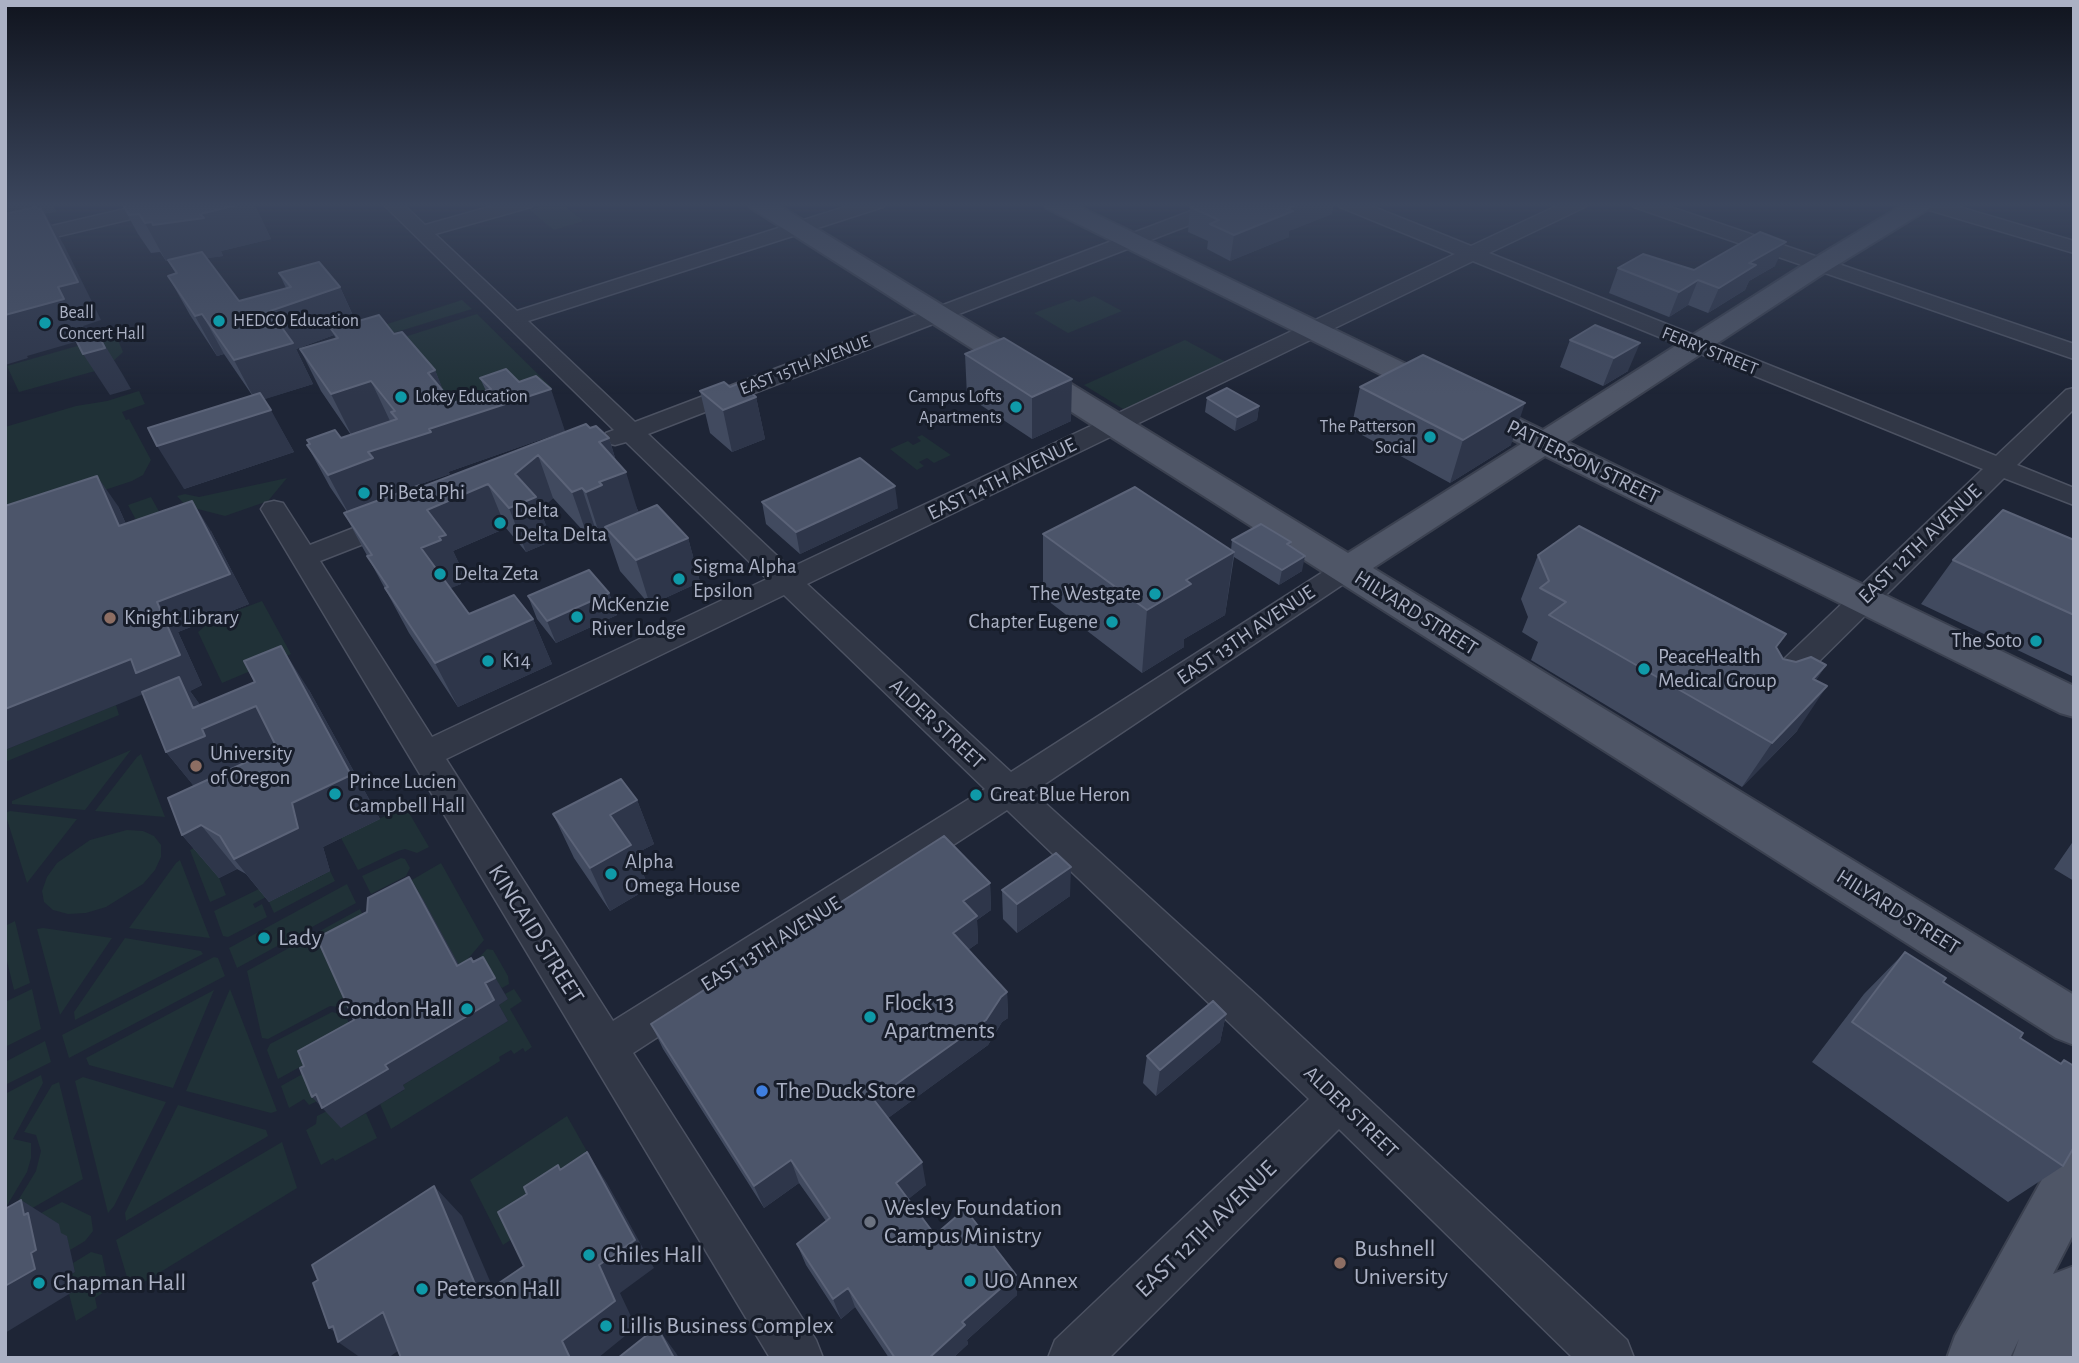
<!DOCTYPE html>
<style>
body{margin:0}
#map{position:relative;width:2079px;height:1363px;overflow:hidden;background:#1e2536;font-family:"Alegreya Sans",sans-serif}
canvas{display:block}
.frame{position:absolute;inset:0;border:7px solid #abb1c4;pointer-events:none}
</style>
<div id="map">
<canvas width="2079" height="1363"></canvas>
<div class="frame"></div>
</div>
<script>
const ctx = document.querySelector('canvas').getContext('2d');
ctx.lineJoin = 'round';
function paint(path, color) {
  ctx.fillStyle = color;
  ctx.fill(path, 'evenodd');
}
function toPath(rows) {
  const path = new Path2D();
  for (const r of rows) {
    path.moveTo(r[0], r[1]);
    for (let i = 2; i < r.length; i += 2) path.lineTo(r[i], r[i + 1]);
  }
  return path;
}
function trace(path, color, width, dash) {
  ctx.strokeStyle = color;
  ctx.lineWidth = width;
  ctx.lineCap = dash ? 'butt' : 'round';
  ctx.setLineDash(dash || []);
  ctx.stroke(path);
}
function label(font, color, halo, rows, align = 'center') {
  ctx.font = font + ' "Alegreya Sans",sans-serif';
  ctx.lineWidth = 6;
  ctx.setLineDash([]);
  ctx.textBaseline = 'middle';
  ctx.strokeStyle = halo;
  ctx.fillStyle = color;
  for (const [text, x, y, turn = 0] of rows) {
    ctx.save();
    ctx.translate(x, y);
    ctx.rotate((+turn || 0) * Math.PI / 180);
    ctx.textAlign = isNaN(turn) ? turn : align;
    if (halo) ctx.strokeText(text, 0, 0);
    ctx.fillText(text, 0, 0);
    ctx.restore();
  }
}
const green = toPath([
 [553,203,561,203,584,221,554,230,529,210],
 [1094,296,1122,311,1068,333,1034,313,1073,299,1079,302],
 [462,300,472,309,377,338,378,327],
 [477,314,552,388,467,418,398,339],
 [116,335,123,352,106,368,19,392,7,366],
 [1185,340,1226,362,1128,412,1084,385],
 [139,391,145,404,122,412,126,420,129,419,151,460,143,475,132,481,5,523,5,427,76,406,107,401],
 [922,435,951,455,934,463,927,458,919,462,924,466,917,470,890,449,908,441,913,445,921,441,917,437],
 [287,478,268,501,225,516,186,506,177,496,185,494,199,497],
 [151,497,162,517,151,548,128,505],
 [262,601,291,654,222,683,198,632,212,620],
 [116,705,119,715,5,762,5,750],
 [131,750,85,810,12,804,12,801],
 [141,754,165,817,95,811,137,757],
 [405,806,429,847,417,853,405,849,398,851,358,870,341,838],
 [10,811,77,819,27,883,5,813],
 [127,830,143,831,154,836,161,845,161,857,155,870,143,884,106,907,86,913,68,914,53,910,44,902,42,891,47,877,57,863,90,840],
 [205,843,226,895,210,902,190,850],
 [401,858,405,859,410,868,406,876,371,894,362,876],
 [180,860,210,938,129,928,176,863],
 [441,863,484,940,438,994,374,902],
 [330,871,335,881,274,913,269,902],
 [347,884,356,903,237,968,229,948],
 [261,888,266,897,253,904,255,908,262,904,267,917,228,937,223,936,214,911],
 [360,909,374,938,355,1005,348,1008,330,1006,268,1039,262,1038,247,971],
 [15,921,30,983,14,990,5,953,5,926],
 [43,928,112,938,60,1015,37,929],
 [125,938,201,951,203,954,75,1020,74,1012],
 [487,949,493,950,508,976,509,984,502,988,474,963],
 [214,957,218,958,225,976,69,1058,62,1035],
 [32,989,41,1029,5,1047,5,1002],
 [230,989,277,1111,271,1113,186,1091],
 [514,989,522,1001,510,1009,532,1047,525,1052,523,1048,514,1054,511,1050,499,1057,500,1061,391,1129,380,1104,404,1090,403,1085,508,1021,499,1005,508,999,505,994],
 [214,990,173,1088,89,1065,86,1058],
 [332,1012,346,1015,349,1024,309,1062,278,1079,267,1050,270,1044],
 [45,1041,51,1062,5,1085,5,1062],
 [315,1067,324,1098,309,1105,304,1099,289,1108,281,1086],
 [41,1075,43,1083,13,1139,31,1143,31,1158,27,1172,5,1209,5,1094],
 [83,1077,166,1102,114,1206,108,1213,75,1081],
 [59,1082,83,1179,22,1214,19,1199,36,1171,41,1151,36,1135,24,1132,52,1085],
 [178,1105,266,1130,268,1136,126,1221,125,1213],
 [329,1110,342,1127,366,1113,377,1138,335,1161,333,1158,321,1165,306,1130,316,1124,317,1116],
 [567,1116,602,1178,503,1245,470,1180],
 [282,1142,297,1188,141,1284,129,1284,116,1240],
 [62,1202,91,1216,93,1231,85,1241,70,1250,67,1237,26,1221],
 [91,1252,102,1255,109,1289,95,1298,97,1308,76,1321,69,1294,74,1291,70,1275,75,1272,73,1263]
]);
const minor = toPath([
 [150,203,183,203,181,207,5,249,5,237,150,203],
 [382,203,402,203,425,225,503,203,533,203,531,207,435,234,517,311,857,203,885,203,883,207,528,321,635,422,1212,203,1238,203,1236,207,648,434,790,568,1455,254,1340,207,1338,203,1364,203,1471,246,1563,203,1587,203,1585,207,1489,253,1996,456,2066,390,2074,388,2074,409,2017,465,2074,488,2074,505,2004,478,1782,698,1771,701,1760,698,1755,690,1760,682,1983,469,1473,261,807,584,1011,772,1337,563,1347,560,1357,563,1361,569,1357,575,1033,792,1260,998,1627,1340,1634,1358,1573,1358,1339,1129,1109,1358,1048,1358,1055,1340,1309,1099,1007,810,633,1053,816,1340,823,1358,770,1358,261,509,265,503,274,501,283,503,310,545,387,515,397,513,407,515,411,521,407,527,320,561,432,737,767,579,626,442,615,445,606,443,603,438,606,433,614,430,382,203],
 [784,595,985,789,613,1021,446,759,784,595],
 [1632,203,1659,203,2074,344,2074,359,1634,207,1632,203],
 [1917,203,1946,203,2074,241,2074,253,1919,207,1917,203]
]);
const major = toPath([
 [748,203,775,203,1348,553,1521,444,1046,208,1043,203,1072,203,1543,430,1803,265,1906,203,1933,203,1930,208,1821,275,1567,442,2074,686,2074,717,2060,713,1545,456,1373,568,2074,995,2074,1045,2056,1038,751,208,748,203],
 [2074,1148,2074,1233,2032,1315,2053,1274,2074,1266,2074,1358,2012,1358,2019,1339,2010,1358,1947,1358,1955,1336,2055,1156,2074,1148]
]);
const wall = toPath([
 [121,203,254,203,271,239,221,251,223,256,207,258,239,301,286,288,279,273,340,287,356,322,394,334,435,370,443,391,453,403,486,391,480,378,565,431,448,472,450,474,391,494,391,496,422,487,590,428,609,438,616,461,639,513,688,538,700,582,650,605,620,571,607,533,600,536,596,531,587,535,553,498,540,510,552,541,526,552,506,528,453,551,466,578,460,581,461,584,450,588,469,614,533,619,552,664,458,707,409,633,344,513,347,512,330,487,307,445,341,438,351,435,321,391,300,349,336,339,334,335,296,349,313,384,264,399,294,452,184,489,252,395,224,354,217,356,190,315,168,276,176,274,168,261,166,261,160,252,151,253,138,234],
 [1199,203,1334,203,1332,214,1289,231,1289,237,1230,261,1207,249,1208,241,1188,232,1190,207],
 [1775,266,1749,281,1745,290,1708,313,1688,305,1669,317,1609,293,1618,268,1694,270],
 [1595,325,1628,371,1603,386,1560,367,1570,340],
 [965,354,1071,421,1032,439,967,396],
 [730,387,756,397,765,439,732,452,710,433,700,391],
 [1360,387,1511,445,1450,483,1351,429],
 [1207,398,1259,406,1257,420,1235,431,1205,412],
 [762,502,898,508,800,554,766,524],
 [118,506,126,524,211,531,249,604,178,632,202,685,190,691,200,705,309,690,380,819,323,847,330,871,269,902,246,874,237,869,219,878,182,835,194,786,166,752,143,694],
 [1043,534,1231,550,1232,540,1291,542,1290,546,1302,571,1279,585,1234,557,1225,615,1184,639,1184,647,1142,673,1043,597],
 [2074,540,2074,677,1921,604,1953,560],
 [1538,555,1777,649,1783,659,1796,662,1826,665,1816,680,1797,731,1742,787,1531,660,1538,642,1522,632,1528,617,1521,599],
 [609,593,617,615,556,643,537,619,528,596],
 [637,800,654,844,635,854,649,888,610,911,574,858,553,814],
 [2074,840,2074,881,2054,869],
 [990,883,991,910,977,920,978,943,968,950,1007,992,1008,1018,1002,1022,988,1045,888,1118,926,1185,908,1199,935,1235,1016,1275,1017,1295,967,1340,968,1344,953,1358,889,1358,855,1307,841,1319,806,1265,797,1244,826,1221,799,1183,764,1208,663,1049,651,1024],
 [1002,890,1070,896,1017,933,1003,919],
 [1905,952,1943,982,2020,1038,2060,1063,2064,1060,2063,1166,2008,1202,1812,1062,1864,994],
 [1226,1014,1220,1042,1156,1096,1143,1083,1147,1056]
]);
const shadedWall = toPath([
 [5,203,52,203,57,212,45,214,64,245,101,320,83,326,89,338,27,356,28,358,5,365],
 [245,203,254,203,271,239,221,251,223,256,174,263,173,260,166,261,145,223,200,214],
 [1301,203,1334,203,1332,214,1289,231,1289,237,1230,261,1234,235,1286,209],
 [1786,242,1775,266,1749,281,1745,290,1708,313,1719,288,1749,263],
 [1698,280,1688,305,1669,317,1679,292],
 [340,287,358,327,331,329,334,335,296,349,313,384,256,402,234,360,270,311],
 [202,314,224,354,217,356,195,316],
 [98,334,123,375,131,389,110,395,83,354],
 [1640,343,1628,371,1603,386,1614,358],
 [435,370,452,412,428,373],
 [1072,379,1071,421,1032,439,1032,397],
 [371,381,391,423,352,436,331,394],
 [551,389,565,431,448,472,450,474,391,494,394,501,351,518,328,475,368,452,429,429],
 [756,397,765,439,732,452,723,410],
 [1525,403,1511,445,1450,483,1463,440],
 [1259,406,1257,420,1235,431,1237,417],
 [271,410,294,452,184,489,157,446],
 [609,438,620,474,626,472,639,515,605,527,607,533,600,536,586,492,599,442],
 [538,455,553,498,540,510,552,541,526,552,509,508,515,474],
 [97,476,118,506,140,556,119,526],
 [488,484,506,528,453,551,466,578,460,581,461,584,442,592,421,548,427,510],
 [895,486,898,508,800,554,796,532],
 [582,488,596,531,587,535,572,492],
 [192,501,211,531,249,604,178,632,202,685,190,691,212,721,256,706,287,750,202,796,166,752,151,691,5,750,5,709,157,602],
 [688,538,700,582,650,605,636,560],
 [1234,552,1225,615,1184,639,1184,647,1142,673,1147,610,1186,580],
 [1305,556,1302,571,1279,585,1282,570],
 [609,593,617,615,556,643,547,621],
 [533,619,552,664,458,707,435,663],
 [281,646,309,690,380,819,323,847,330,871,269,902,234,859,292,803],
 [1826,665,1797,710,1813,679],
 [1827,686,1797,731,1742,787,1772,743],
 [637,800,654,844,635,854,649,888,610,911,590,868,610,815],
 [201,825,237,869,219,878,182,835],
 [1071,867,1070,896,1017,933,1017,904],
 [409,877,423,899,471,987,457,966],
 [990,883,991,910,977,920,978,943,955,959,953,933,963,901],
 [483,957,508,999,499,1005,508,1021,403,1085,405,1089,341,1128,312,1097,385,1065,487,982],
 [1007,992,1008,1018,1002,1022,988,1045,880,1124,874,1100],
 [1226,1014,1220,1042,1156,1096,1160,1070],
 [587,1152,607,1183,654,1268,620,1293,636,1327,598,1358,570,1358,562,1341,599,1265],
 [791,1160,799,1183,764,1208,754,1186],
 [922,1162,926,1185,901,1205,896,1183],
 [434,1186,462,1216,508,1323,480,1296],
 [21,1200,59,1224,61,1233,67,1236,75,1272,70,1275,74,1291,5,1333,5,1286,24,1215],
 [1016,1275,1017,1295,967,1340,968,1344,953,1358,929,1358,962,1322],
 [848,1288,855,1307,841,1319,833,1299],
 [383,1312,416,1338,388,1358,361,1358,338,1342,344,1338,329,1328,333,1326],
 [657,1327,676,1353,679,1358,674,1358]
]);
const building = toPath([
 [122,203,245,203,200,214,204,218,153,225,152,222,145,223,139,214,129,215,122,203],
 [1199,203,1301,203,1286,209,1293,211,1234,235,1210,224,1219,220,1190,207,1199,203],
 [35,207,41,209,78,282,58,287,64,299,5,315,5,214,35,207],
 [1760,232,1786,242,1749,263,1756,265,1719,288,1698,280,1679,292,1618,268,1643,254,1694,270,1760,232],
 [202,252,239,301,291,287,279,273,319,262,340,287,270,311,293,343,234,360,202,314,195,316,168,276,177,273,168,260,202,252],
 [379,315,394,334,402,332,435,370,428,373,453,403,491,389,480,378,506,369,519,382,536,376,551,389,429,429,431,432,368,452,373,458,328,475,307,445,310,444,307,440,335,430,341,438,397,419,391,412,395,411,371,381,331,394,300,349,338,338,331,329,379,315],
 [1595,325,1640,343,1614,358,1570,340,1595,325],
 [98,334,105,348,83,354,76,340,98,334],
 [1004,338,1072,379,1032,397,965,354,1004,338],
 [1423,355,1525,403,1463,440,1360,387,1423,355],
 [724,382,730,387,740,383,756,397,723,410,700,391,724,382],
 [1227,388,1259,406,1237,417,1207,398,1227,388],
 [260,393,271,410,157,446,148,428,260,393],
 [586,424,590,428,596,426,609,438,599,442,626,472,599,482,602,485,586,492,582,488,572,492,538,455,515,474,536,497,509,508,488,484,427,510,446,535,439,537,441,540,421,548,469,614,514,595,533,619,435,663,385,588,388,587,367,556,372,555,344,513,420,485,422,487,586,424],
 [860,458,895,486,796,532,762,502,860,458],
 [97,476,119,526,192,501,230,574,157,602,180,655,136,673,131,659,5,709,5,506,97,476],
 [1135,487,1234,552,1186,580,1191,584,1147,610,1043,534,1135,487],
 [657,505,688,538,636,560,605,527,657,505],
 [2003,510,2074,540,2074,615,1953,560,2003,510],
 [1261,524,1291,542,1287,544,1305,556,1282,570,1232,540,1261,524],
 [1579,526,1786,634,1776,647,1783,659,1796,662,1811,657,1826,665,1813,679,1827,686,1772,743,1549,615,1566,602,1540,588,1549,581,1538,555,1579,526],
 [589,570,609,593,547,621,528,596,589,570],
 [281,646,351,775,292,803,298,828,234,859,220,836,201,825,182,835,168,798,277,748,256,706,202,729,205,736,166,752,142,692,179,677,193,708,255,682,244,661,281,646],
 [621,779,637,800,610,815,631,845,590,868,553,814,621,779],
 [944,836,990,883,963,901,977,916,953,933,1007,992,1001,997,986,1020,874,1100,922,1162,896,1183,935,1235,965,1209,1016,1275,962,1322,965,1325,929,1358,895,1358,848,1288,833,1299,797,1244,830,1218,791,1160,754,1186,651,1024,944,836],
 [1056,853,1071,867,1017,904,1002,890,1056,853],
 [409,877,457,966,471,958,473,962,483,957,495,978,485,983,494,1000,385,1065,388,1069,322,1108,316,1094,312,1097,300,1068,304,1066,298,1051,354,1020,317,938,367,912,368,898,409,877],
 [1905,952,1946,978,1943,982,2023,1033,2020,1038,2061,1064,2064,1060,2074,1066,2074,1147,2063,1166,1852,1022,1905,952],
 [1213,1001,1226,1014,1160,1070,1147,1056,1213,1001],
 [587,1152,635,1240,599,1265,615,1301,562,1341,570,1358,401,1358,383,1312,338,1342,333,1326,329,1328,313,1283,318,1280,312,1265,434,1186,480,1296,524,1266,498,1212,527,1194,524,1187,558,1165,560,1170,587,1152],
 [21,1200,24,1215,28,1213,36,1250,31,1253,35,1269,5,1286,5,1209,21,1200],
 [657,1327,674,1358,618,1358,657,1327]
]);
const markers = [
 [219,321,7,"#0f9aa8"],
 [45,323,7,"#0f9aa8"],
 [401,397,7,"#0f9aa8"],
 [1016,407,7,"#0f9aa8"],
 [1430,437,7,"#0f9aa8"],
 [364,493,7,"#0f9aa8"],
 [500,523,7,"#0f9aa8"],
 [440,574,7,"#0f9aa8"],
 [679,579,7,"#0f9aa8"],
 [1155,594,7,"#0f9aa8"],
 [577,617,7,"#0f9aa8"],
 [110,618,7,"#8d6e63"],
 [1112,622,7,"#0f9aa8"],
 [2036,641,7,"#0f9aa8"],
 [488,661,7,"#0f9aa8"],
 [1644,669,7,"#0f9aa8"],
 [196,766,7,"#8d6e63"],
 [335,794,7,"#0f9aa8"],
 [976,795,7,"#0f9aa8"],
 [611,874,7,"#0f9aa8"],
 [264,938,7,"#0f9aa8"],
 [467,1009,7,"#0f9aa8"],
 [870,1017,7,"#0f9aa8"],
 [762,1091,7,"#3f7fe0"],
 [870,1222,7,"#6b7280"],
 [589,1255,7,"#0f9aa8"],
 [1340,1263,7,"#8d6e63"],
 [970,1281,7,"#0f9aa8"],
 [39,1283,7,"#0f9aa8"],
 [422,1289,7,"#0f9aa8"],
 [606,1326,7,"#0f9aa8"]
];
const farPoinames = [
 ["Beall",59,313],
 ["Concert Hall",59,334],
 ["HEDCO Education",233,321],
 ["Lokey Education",415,397],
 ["Campus Lofts",1002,397,"right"],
 ["Apartments",1002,418,"right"],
 ["The Patterson",1416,427,"right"],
 ["Social",1416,448,"right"]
];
const farStreetnames = [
 ["FERRY STREET",1710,351,22],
 ["EAST 15TH AVENUE",805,365,-21]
];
const streetNames = [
 ["PATTERSON STREET",1583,462,26],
 ["EAST 14TH AVENUE",1002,479,-26],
 ["EAST 12TH AVENUE",1920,544,-44],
 ["HILYARD STREET",1416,613,32],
 ["EAST 13TH AVENUE",1246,635,-34],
 ["ALDER STREET",937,724,43],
 ["HILYARD STREET",1898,912,32],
 ["EAST 13TH AVENUE",771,944,-32],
 ["ALDER STREET",1351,1112,44]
];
const poiNames = [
 ["Pi Beta Phi",378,493],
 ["Delta",514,511],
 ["Delta Delta",514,535],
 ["Sigma Alpha",693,567],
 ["Epsilon",693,591],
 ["Delta Zeta",454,574],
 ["The Westgate",1141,594,"right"],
 ["McKenzie",591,605],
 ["River Lodge",591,629],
 ["Knight Library",124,618],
 ["Chapter Eugene",1098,622,"right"],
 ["The Soto",2022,641,"right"],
 ["PeaceHealth",1658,657],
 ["Medical Group",1658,681],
 ["K14",502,661],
 ["University",210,754],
 ["of Oregon",210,778],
 ["Prince Lucien",349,782],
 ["Campbell Hall",349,806],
 ["Great Blue Heron",990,795],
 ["Alpha",625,862],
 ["Omega House",625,886]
];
const nearStreetnames = [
 ["KINCAID STREET",536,934,58],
 ["EAST 12TH AVENUE",1206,1229,-44]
];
const nearPoinames = [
 ["Lady",278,938],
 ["Flock 13",884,1003],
 ["Apartments",884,1031],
 ["Condon Hall",453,1009,"right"],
 ["The Duck Store",776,1091],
 ["Wesley Foundation",884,1208],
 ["Campus Ministry",884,1236],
 ["Bushnell",1354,1249],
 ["University",1354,1277],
 ["Chiles Hall",603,1255],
 ["UO Annex",984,1281],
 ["Chapman Hall",53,1283],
 ["Peterson Hall",436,1289],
 ["Lillis Business Complex",620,1326]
];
paint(green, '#203137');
trace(minor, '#4c5262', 3);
trace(major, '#3b4150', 4);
paint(minor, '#313746');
paint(major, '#4f5667');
paint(wall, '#414a5f');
paint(shadedWall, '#2e364a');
paint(building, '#4c556a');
trace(building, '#5b6378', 2);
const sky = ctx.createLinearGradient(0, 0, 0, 394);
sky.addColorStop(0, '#10141e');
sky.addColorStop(0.52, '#3b465d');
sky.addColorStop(1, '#3b465d00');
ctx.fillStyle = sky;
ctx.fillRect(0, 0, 2079, 394);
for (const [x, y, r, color] of markers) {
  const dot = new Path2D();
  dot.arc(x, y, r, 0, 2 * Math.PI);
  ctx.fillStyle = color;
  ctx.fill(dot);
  trace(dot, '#171d2a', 2.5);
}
label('18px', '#abb1c4', '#171d2a', farPoinames, 'left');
label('18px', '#abb1c4', '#171d2a', farStreetnames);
label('21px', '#abb1c4', '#171d2a', streetNames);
label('21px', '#abb1c4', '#171d2a', poiNames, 'left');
label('24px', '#abb1c4', '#171d2a', nearStreetnames);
label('24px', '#abb1c4', '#171d2a', nearPoinames, 'left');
</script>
